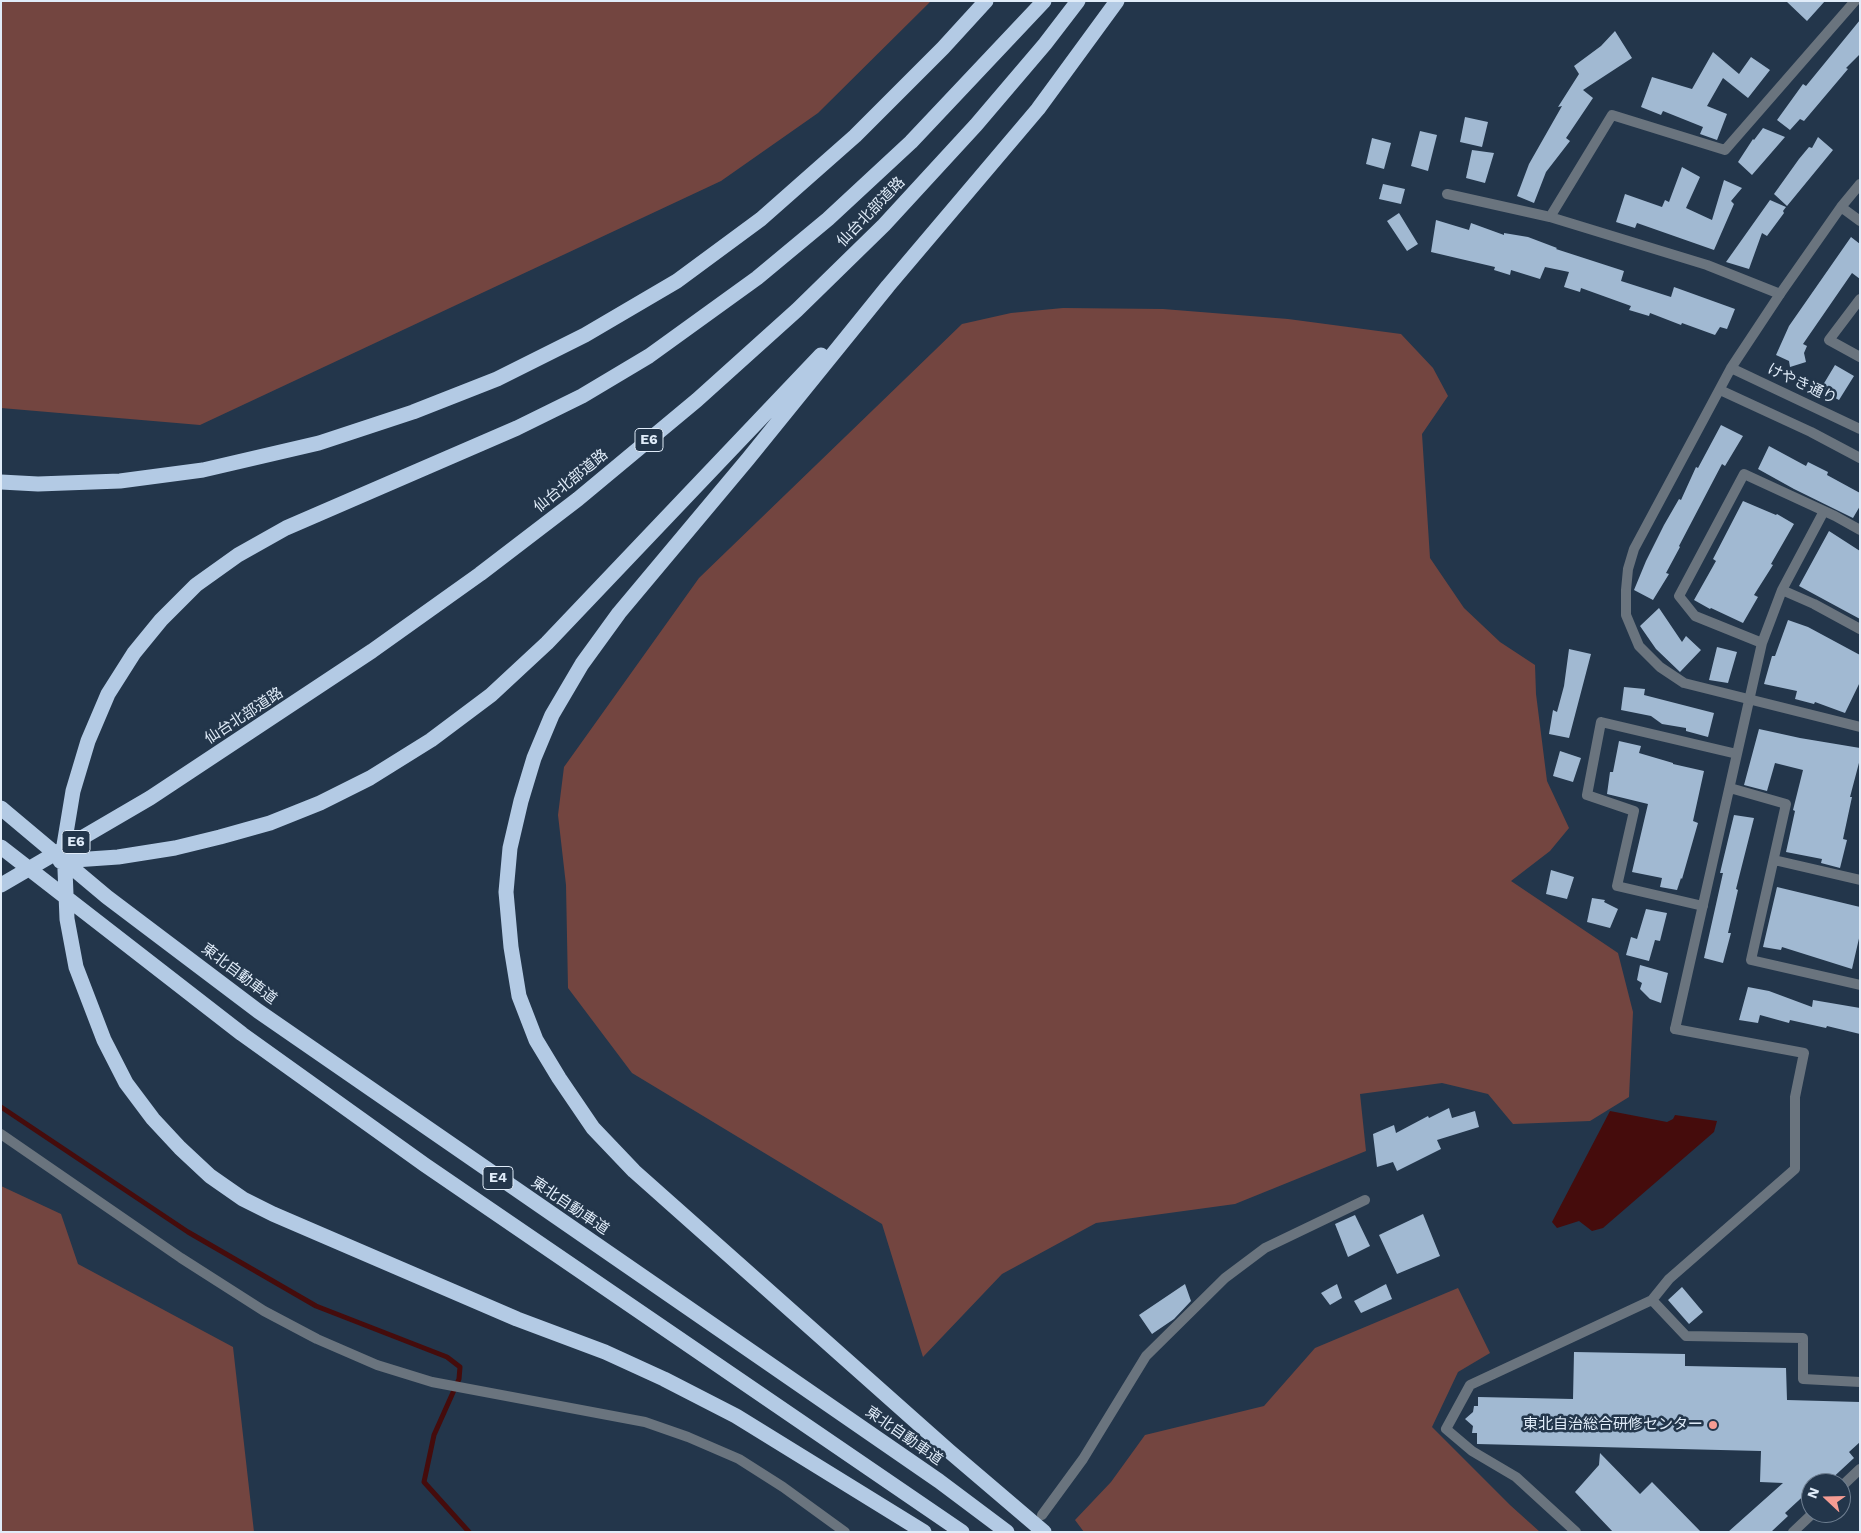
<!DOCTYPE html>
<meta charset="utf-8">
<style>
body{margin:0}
#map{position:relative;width:1861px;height:1533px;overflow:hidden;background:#23364b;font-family:"Work Sans",sans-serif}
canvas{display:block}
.frame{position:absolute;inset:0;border:2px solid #e0ecf9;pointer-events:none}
.north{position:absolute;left:1801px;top:1473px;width:50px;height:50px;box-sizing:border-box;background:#23364b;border:1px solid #6f7f91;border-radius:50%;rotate:291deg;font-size:14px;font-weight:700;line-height:20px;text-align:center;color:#e0ecf9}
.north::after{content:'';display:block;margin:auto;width:18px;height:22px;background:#f59c93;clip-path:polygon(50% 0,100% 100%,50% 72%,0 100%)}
</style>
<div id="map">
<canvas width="1861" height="1533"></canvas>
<div class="frame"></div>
<div class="north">N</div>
</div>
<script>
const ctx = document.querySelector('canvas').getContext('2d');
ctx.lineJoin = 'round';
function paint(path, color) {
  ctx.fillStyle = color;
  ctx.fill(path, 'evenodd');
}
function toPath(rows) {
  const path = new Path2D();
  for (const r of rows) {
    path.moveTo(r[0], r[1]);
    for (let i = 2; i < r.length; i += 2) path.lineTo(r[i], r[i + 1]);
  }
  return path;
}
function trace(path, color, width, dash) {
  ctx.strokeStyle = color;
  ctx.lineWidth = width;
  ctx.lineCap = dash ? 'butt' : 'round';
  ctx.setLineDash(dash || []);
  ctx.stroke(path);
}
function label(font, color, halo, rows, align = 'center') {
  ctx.font = font + ' "Work Sans","Noto Sans JP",sans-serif';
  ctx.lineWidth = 5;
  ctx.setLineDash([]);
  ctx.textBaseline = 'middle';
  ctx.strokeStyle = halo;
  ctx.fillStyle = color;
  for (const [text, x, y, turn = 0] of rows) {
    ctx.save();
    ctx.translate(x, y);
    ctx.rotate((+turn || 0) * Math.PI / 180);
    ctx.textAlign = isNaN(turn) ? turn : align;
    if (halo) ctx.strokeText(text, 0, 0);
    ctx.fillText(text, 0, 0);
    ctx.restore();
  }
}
const green = toPath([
 [1,1,931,1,818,113,721,181,200,425,1,408],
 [1063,308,1163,309,1288,319,1401,334,1433,368,1448,396,1422,434,1430,558,1464,608,1500,642,1535,665,1536,694,1547,781,1569,828,1550,851,1511,881,1618,953,1633,1012,1629,1097,1590,1121,1513,1124,1488,1094,1442,1083,1360,1094,1366,1151,1235,1204,1096,1223,1002,1274,923,1357,882,1224,632,1073,568,988,566,885,558,815,564,767,699,578,962,324,1011,313],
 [1,1186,61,1214,78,1264,233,1347,254,1532,1,1532],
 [1458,1288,1490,1353,1458,1372,1432,1427,1510,1505,1540,1532,1084,1532,1075,1520,1111,1482,1145,1435,1264,1406,1315,1348]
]);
const water = toPath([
 [1610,1111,1667,1122,1673,1119,1675,1115,1717,1121,1714,1132,1603,1228,1592,1231,1579,1221,1557,1228,1552,1222]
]);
const stream = toPath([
 [1,1107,188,1232,316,1306,447,1357,460,1367,459,1379,434,1435,424,1482,469,1532]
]);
const building = toPath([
 [1786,1,1825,1,1807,21],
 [1860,20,1860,54,1846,68,1848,69,1804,121,1800,119,1790,130,1777,120,1803,84,1806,86],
 [1615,31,1632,58,1583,90,1593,98,1566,138,1570,141,1546,172,1534,203,1517,196,1529,164,1562,106,1558,107,1579,74,1574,66,1601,46],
 [1713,52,1739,74,1751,57,1770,70,1748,98,1723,78,1707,106,1727,114,1717,140,1700,134,1703,127,1663,111,1661,115,1641,107,1652,77,1692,89],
 [1465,117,1488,122,1482,147,1460,142],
 [1763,128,1785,137,1752,175,1738,162,1753,139,1754,140],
 [1420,131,1437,135,1428,171,1411,166],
 [1818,137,1833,150,1787,206,1774,194,1799,159,1809,147,1812,148],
 [1372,138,1391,143,1384,169,1366,164],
 [1472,150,1494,153,1485,183,1466,178],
 [1682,167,1700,177,1686,208,1712,220,1724,180,1742,188,1731,201,1734,204,1714,250,1637,223,1635,228,1616,222,1625,194,1662,207,1665,200,1669,202],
 [1383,184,1405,189,1401,204,1379,199],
 [1770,200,1786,207,1783,211,1784,213,1767,236,1762,233,1749,269,1726,262],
 [1399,213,1418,244,1407,251,1387,221],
 [1436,220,1469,230,1471,223,1504,235,1504,233,1528,237,1557,248,1556,249,1624,271,1621,281,1671,297,1674,287,1735,309,1727,329,1720,327,1715,335,1682,323,1681,325,1650,313,1649,316,1629,310,1631,306,1581,288,1580,292,1564,287,1569,272,1545,267,1540,279,1511,270,1510,275,1494,270,1495,267,1431,252],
 [1851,237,1860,244,1860,279,1852,273,1803,344,1807,346,1804,353,1806,362,1790,367,1789,361,1776,355,1789,326],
 [1835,365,1854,376,1839,400,1820,390],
 [1721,425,1743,436,1725,466,1722,464,1679,546,1680,547,1666,573,1669,574,1653,600,1634,590,1646,561,1664,525,1679,499,1681,500,1696,467,1698,468],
 [1769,446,1806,466,1808,462,1828,472,1827,475,1860,493,1860,506,1853,518,1794,489,1758,469],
 [1743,501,1776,515,1777,514,1794,524,1771,564,1773,565,1754,595,1758,597,1743,623,1711,608,1710,609,1694,600,1716,561,1713,559],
 [1829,531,1860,551,1860,619,1799,586],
 [1659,608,1682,642,1686,636,1701,650,1680,672,1656,649,1640,626],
 [1788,620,1808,627,1860,655,1860,682,1845,713,1815,702,1814,704,1795,699,1797,691,1764,684,1772,656,1775,656],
 [1717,647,1737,652,1728,683,1709,680],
 [1569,649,1591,654,1569,738,1549,734,1553,710,1557,712,1564,686],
 [1624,687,1645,689,1644,695,1714,713,1708,737,1686,731,1686,728,1662,724,1651,716,1621,710],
 [1759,729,1800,738,1860,748,1860,759,1850,797,1852,797,1843,839,1847,840,1840,868,1821,863,1822,859,1786,852,1795,811,1793,810,1803,770,1775,763,1767,791,1744,785],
 [1619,741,1641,746,1639,753,1673,763,1673,764,1704,771,1693,821,1698,823,1682,879,1681,878,1677,890,1660,887,1662,878,1632,872,1648,804,1607,794,1610,772,1613,772],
 [1560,751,1581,758,1573,782,1553,776],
 [1734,815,1754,818,1736,889,1738,890,1728,933,1731,933,1723,963,1704,958,1723,873,1720,873],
 [1551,870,1574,877,1567,899,1546,894],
 [1777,887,1860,907,1860,934,1852,969,1782,947,1781,950,1763,947],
 [1592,898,1605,900,1604,902,1618,909,1610,928,1587,922],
 [1646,909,1667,913,1660,941,1655,940,1649,961,1626,955,1631,937,1637,939],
 [1640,965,1668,973,1661,1003,1650,999,1640,989,1642,983,1637,980],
 [1748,987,1769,991,1812,1007,1813,1000,1860,1008,1860,1034,1827,1026,1826,1028,1790,1020,1789,1023,1760,1015,1758,1023,1739,1020],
 [1449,1108,1452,1118,1475,1111,1479,1127,1437,1140,1441,1149,1397,1171,1393,1162,1377,1167,1373,1134,1394,1125,1396,1133,1428,1116,1429,1118],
 [1423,1214,1440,1256,1397,1274,1379,1235],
 [1355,1215,1370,1246,1348,1257,1335,1224],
 [1185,1284,1191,1301,1174,1319,1152,1334,1139,1315],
 [1337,1284,1342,1298,1330,1305,1321,1293],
 [1386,1284,1392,1299,1361,1313,1354,1301],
 [1682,1287,1703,1312,1689,1324,1668,1300],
 [1574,1352,1685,1354,1685,1366,1786,1368,1787,1400,1860,1402,1860,1442,1849,1452,1854,1458,1827,1483,1822,1478,1817,1483,1811,1483,1811,1489,1785,1513,1788,1516,1771,1532,1728,1532,1783,1483,1760,1482,1761,1451,1477,1444,1477,1433,1472,1433,1473,1426,1465,1419,1473,1412,1474,1406,1478,1406,1478,1397,1573,1399],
 [1600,1453,1640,1494,1652,1482,1701,1532,1613,1532,1575,1492,1599,1465]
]);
const service = toPath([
 [1652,1300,1686,1336,1803,1338,1803,1379,1860,1382],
 [1841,1487,1860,1469],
 [1576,1532,1516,1477,1472,1451,1446,1429,1470,1385,1652,1300,1669,1279,1795,1169,1795,1097,1804,1053,1675,1029],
 [1793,1532,1813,1513]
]);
const minor = toPath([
 [1447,194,1550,217,1707,265,1780,294],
 [1550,217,1612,115,1725,150,1855,1],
 [1860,299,1829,340,1860,357],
 [1782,590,1824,511],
 [1762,643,1695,616,1679,596,1744,474,1835,516,1860,530],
 [1730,788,1786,804,1751,960,1860,985],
 [1774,860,1860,880],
 [1703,906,1617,886,1634,811,1587,795,1601,722,1737,754],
 [1675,1029,1762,643,1782,590,1814,604,1860,629],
 [1042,1515,1083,1459,1146,1356,1225,1278,1265,1248,1365,1200]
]);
const tertiary = toPath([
 [1860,184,1841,207,1780,294,1731,368,1634,549,1628,569,1626,590,1626,615,1639,646,1660,667,1684,683,1860,727],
 [1841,207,1860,221],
 [1731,368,1860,429],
 [1720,390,1811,432,1860,458],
 [1,1134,181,1258,264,1311,317,1339,377,1365,432,1382,645,1422,688,1437,739,1459,783,1487,845,1532]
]);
const motorway = toPath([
 [1,482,38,484,120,481,203,470,319,443,413,412,497,379,585,335,677,281,761,219,855,136,943,48,986,1],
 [1,808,107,897,258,1011,939,1481,1007,1532],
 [1,847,242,1034,425,1165,962,1532],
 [60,861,118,857,175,848,220,837,270,823,320,803,370,778,431,740,491,695,547,643,821,355],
 [1,885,150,798,372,651,480,574,578,499,697,400,797,310,884,225,976,125,1045,44,1078,1],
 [924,1532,736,1416,664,1379,605,1352,517,1319,273,1214,243,1199,210,1176,180,1148,153,1119,126,1083,104,1040,76,967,67,919,64,845,73,791,88,741,108,694,134,653,161,620,196,585,238,555,286,528,517,428,582,396,649,356,757,278,828,219,911,142,1044,1],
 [1044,1532,949,1451,634,1171,593,1128,559,1078,536,1040,519,996,511,947,506,892,510,848,521,801,534,758,552,715,582,664,619,613,748,459,888,286,1038,109,1117,1]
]);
const markers = [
 [1713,1425,5,"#f59c93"]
];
const shields = [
 [649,440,28],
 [76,842,28],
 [498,1178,30]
];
const shieldNames = [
 ["E6",649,440],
 ["E6",76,842],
 ["E4",498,1178]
];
const streetNames = [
 ["仙台北部道路",871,212,-46],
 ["けやき通り",1802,384,25],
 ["仙台北部道路",571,481,-39],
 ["仙台北部道路",244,716,-33],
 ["東北自動車道",239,974,37],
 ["東北自動車道",570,1206,34],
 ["東北自動車道",904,1436,35]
];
const poiNames = [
 ["東北自治総合研修センター",1703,1425]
];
paint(green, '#734540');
paint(water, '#450c0c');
trace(stream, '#450c0c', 5);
paint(building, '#a1b9d2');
trace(service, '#6a747e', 10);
trace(minor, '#6a747e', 10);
trace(tertiary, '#6a747e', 10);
trace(motorway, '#b3cae4', 15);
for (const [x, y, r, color] of markers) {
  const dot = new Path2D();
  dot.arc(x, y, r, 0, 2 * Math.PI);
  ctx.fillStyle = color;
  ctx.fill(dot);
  trace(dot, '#23364b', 2);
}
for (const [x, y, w] of shields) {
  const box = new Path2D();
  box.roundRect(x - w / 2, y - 11.5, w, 23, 4);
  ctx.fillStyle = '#23364b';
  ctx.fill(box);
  trace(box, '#e0ecf9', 1);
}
label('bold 14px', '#e0ecf9', null, shieldNames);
label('15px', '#e0ecf9', '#23364b', streetNames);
label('15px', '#e0ecf9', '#23364b', poiNames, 'right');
</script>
